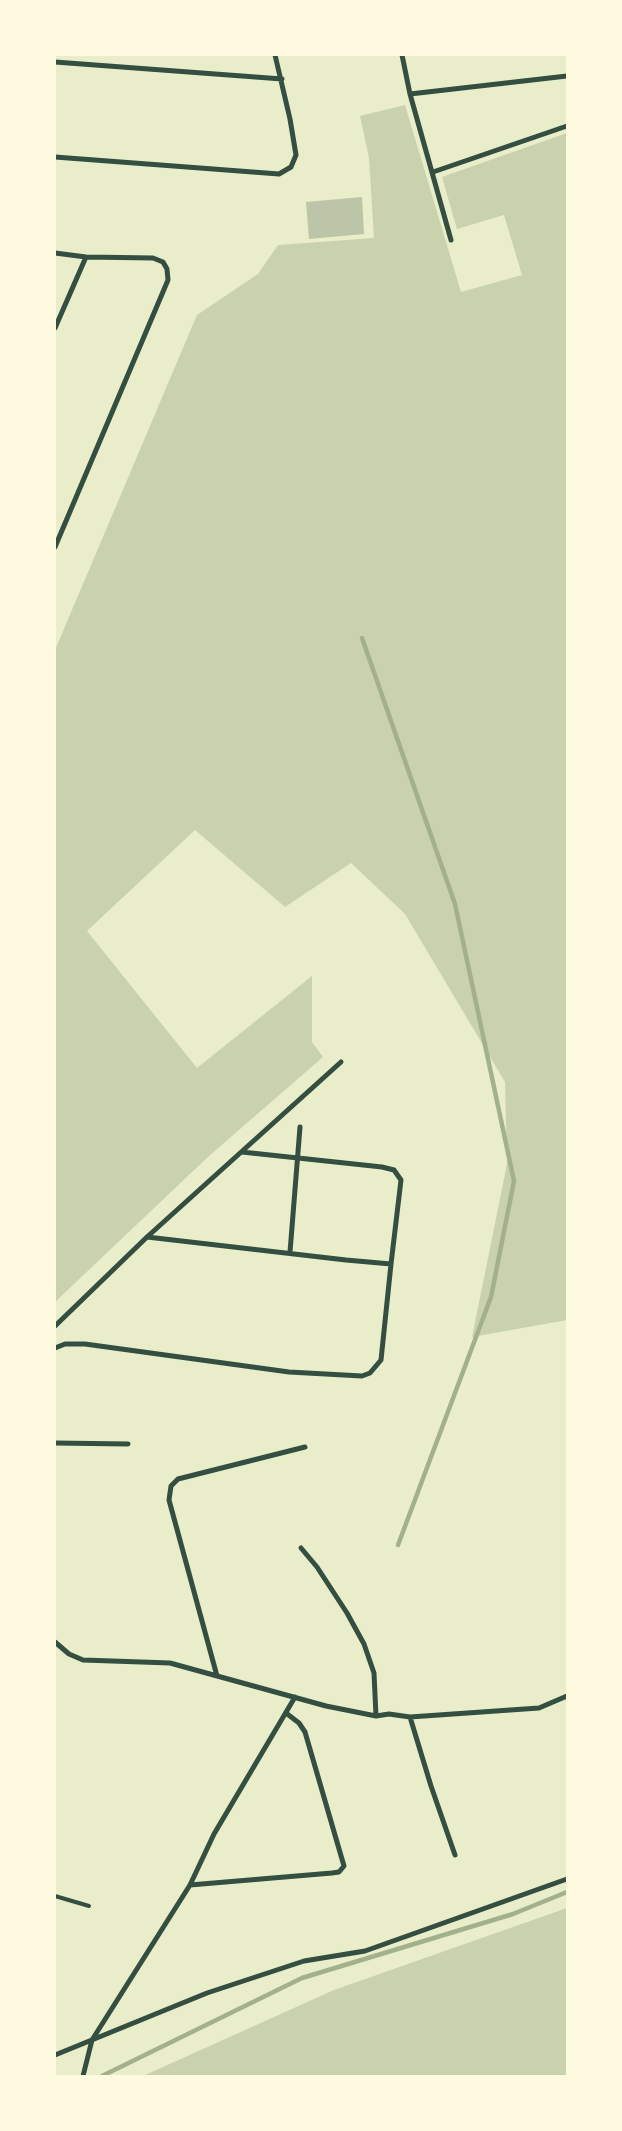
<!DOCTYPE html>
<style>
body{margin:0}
#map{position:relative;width:622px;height:2131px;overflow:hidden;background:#e9edc9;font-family:"Times New Roman",serif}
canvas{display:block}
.frame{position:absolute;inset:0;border:56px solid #fefae0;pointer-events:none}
</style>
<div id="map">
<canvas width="622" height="2131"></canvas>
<div class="frame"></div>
</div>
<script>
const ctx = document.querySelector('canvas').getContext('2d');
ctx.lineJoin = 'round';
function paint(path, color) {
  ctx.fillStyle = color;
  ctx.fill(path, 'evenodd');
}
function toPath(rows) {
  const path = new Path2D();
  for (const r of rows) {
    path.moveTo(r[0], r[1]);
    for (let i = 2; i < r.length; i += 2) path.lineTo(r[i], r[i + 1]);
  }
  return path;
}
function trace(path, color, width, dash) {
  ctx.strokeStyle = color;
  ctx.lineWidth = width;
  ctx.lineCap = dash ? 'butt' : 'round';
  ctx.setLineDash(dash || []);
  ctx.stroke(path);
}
const green = toPath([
 [405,105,461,292,522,275,504,215,457,229,442,177,567,133,567,1320,472,1337,507,1164,505,1082,405,914,351,863,285,907,195,830,87,931,197,1068,312,976,312,1042,323,1057,209,1156,55,1302,55,650,197,315,258,274,278,245,374,238,369,158,360,116],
 [567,1908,567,2076,143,2076,334,1990]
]);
const stream = toPath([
 [362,638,455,904,514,1181,491,1297,398,1545],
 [102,2076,302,1978,513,1914,567,1892]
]);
const building = toPath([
 [362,197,364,234,309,239,306,202]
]);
const service = toPath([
 [55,1896,89,1906]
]);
const minor = toPath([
 [402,55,410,94,451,240],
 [55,62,282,79],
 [410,94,567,76],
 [55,157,279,174,291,167,296,155,290,119,275,55],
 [433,172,567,126],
 [55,253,86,257,153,258,163,262,167,269,168,280,55,547],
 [55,328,86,257],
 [147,1237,346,1260,391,1264,401,1180,394,1170,382,1167,242,1152],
 [290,1252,300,1127],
 [55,1326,147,1237,341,1062],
 [55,1348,65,1344,85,1344,289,1372,362,1376,370,1373,381,1360,391,1264],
 [55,1443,128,1444],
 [301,1548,317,1567,347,1613,364,1644,374,1673,376,1716],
 [55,1642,69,1654,83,1660,170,1663,326,1706,376,1716,389,1714,410,1717,539,1708,567,1696],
 [217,1676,169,1500,171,1486,178,1479,305,1447],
 [410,1717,431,1786,455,1855],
 [190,1885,332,1873,339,1872,344,1866,305,1732,299,1723,286,1713],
 [55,2055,207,1993,304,1961,365,1951,567,1879],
 [83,2076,92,2040,190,1885,214,1834,295,1697]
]);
paint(green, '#cad2ad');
trace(stream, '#a3b18a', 4.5);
paint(building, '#bcc5a7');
trace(service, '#344e41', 4);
trace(minor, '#344e41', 5);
</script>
